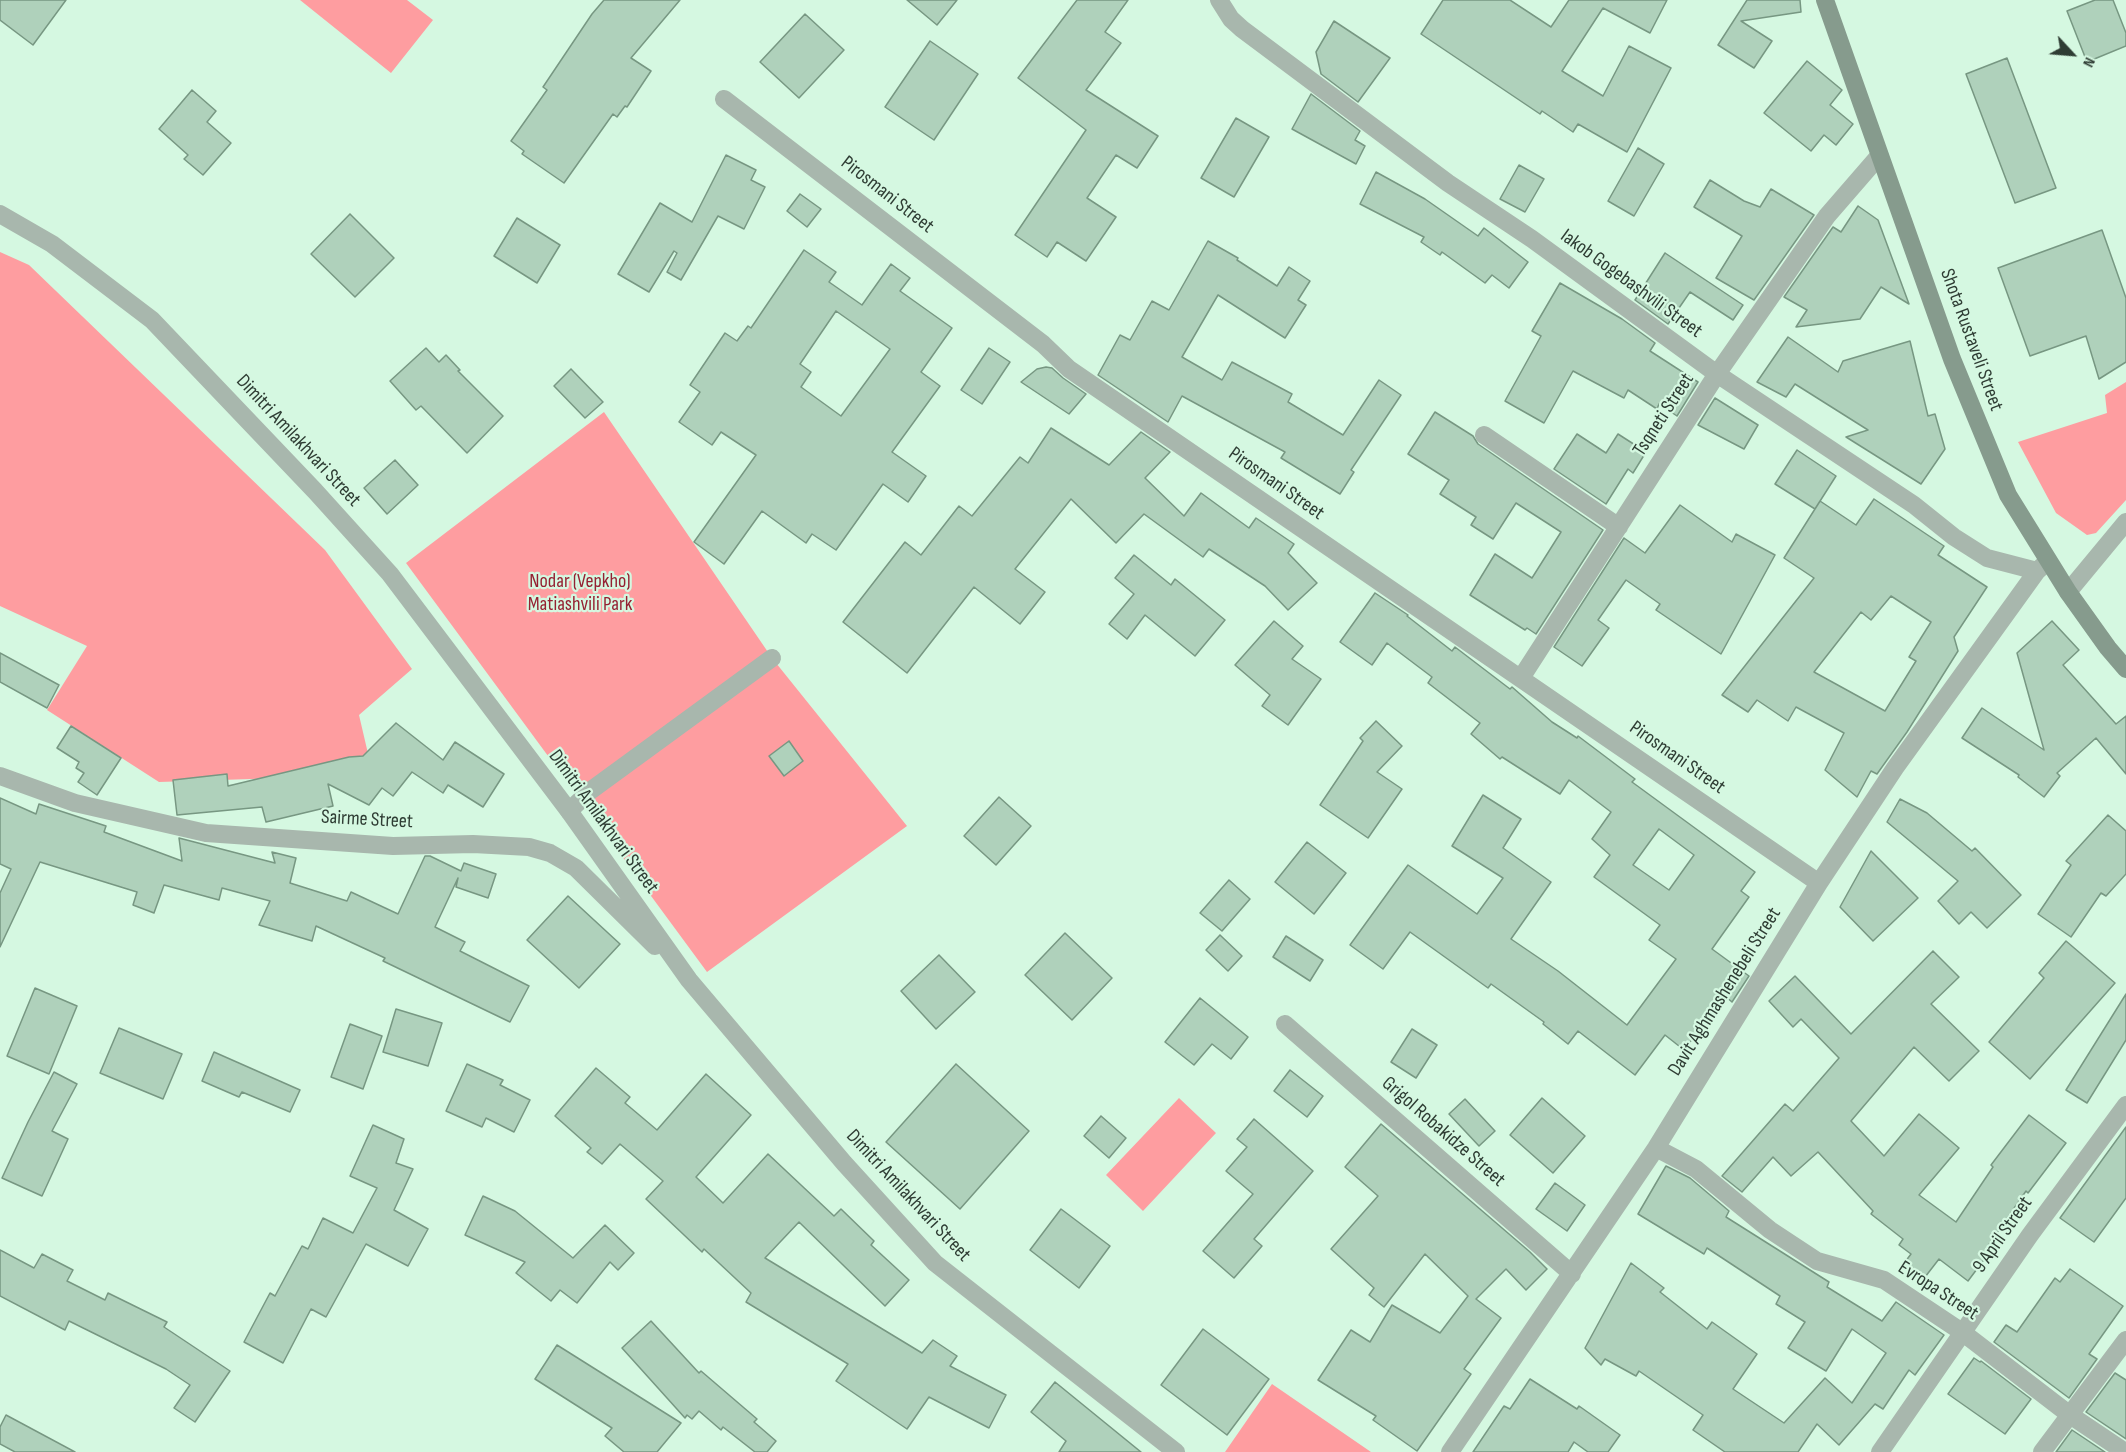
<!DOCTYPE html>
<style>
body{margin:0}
#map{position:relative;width:2126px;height:1452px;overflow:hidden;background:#d5f8e1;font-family:"Sofia Sans Condensed",sans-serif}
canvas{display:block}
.north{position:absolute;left:2042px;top:24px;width:60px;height:60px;-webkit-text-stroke:4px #d5f8e1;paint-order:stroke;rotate:116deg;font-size:16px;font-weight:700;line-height:24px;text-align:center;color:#2f3d34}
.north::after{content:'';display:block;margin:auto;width:21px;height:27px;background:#2f3d34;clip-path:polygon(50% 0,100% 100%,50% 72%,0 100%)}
</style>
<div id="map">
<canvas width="2126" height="1452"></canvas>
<div class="north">N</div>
</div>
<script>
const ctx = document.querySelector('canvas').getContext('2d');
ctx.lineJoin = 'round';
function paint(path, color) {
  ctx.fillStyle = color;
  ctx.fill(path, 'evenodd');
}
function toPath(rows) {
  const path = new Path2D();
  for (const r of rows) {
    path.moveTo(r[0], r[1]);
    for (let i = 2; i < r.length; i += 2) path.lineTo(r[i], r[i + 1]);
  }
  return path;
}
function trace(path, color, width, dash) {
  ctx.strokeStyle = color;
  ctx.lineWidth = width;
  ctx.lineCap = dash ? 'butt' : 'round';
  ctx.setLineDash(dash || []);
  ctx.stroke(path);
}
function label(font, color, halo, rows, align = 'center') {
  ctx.font = font + ' "Sofia Sans Condensed",sans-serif';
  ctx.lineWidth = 4.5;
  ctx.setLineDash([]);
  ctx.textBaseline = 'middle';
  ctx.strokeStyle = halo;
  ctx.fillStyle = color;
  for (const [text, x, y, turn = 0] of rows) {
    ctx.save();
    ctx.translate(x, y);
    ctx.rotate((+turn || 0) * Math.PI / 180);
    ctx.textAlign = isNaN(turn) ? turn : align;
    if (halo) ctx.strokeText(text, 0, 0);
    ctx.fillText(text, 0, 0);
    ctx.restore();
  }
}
const green = toPath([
 [300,0,407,0,433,20,391,73],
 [0,252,29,265,325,550,412,669,359,715,373,775,159,782,47,710,87,646,0,606],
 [2126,382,2126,500,2096,533,2087,535,2056,513,2018,442,2107,413,2105,395],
 [604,412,772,658,907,826,707,972,406,563],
 [1179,1098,1216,1133,1143,1211,1106,1175],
 [1272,1384,1371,1452,1225,1452]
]);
const building = toPath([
 [0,0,66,0,33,45,0,20,0,0],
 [604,0,680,0,631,58,651,71,627,107,625,106,617,117,613,114,564,183,522,154,524,151,511,141,547,90,543,87,592,14,604,0],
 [907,0,957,0,937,25,907,0],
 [1077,0,1128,0,1105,32,1121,43,1086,90,1158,136,1137,168,1116,155,1087,198,1116,217,1086,261,1057,242,1047,257,1015,235,1086,130,1018,78,1077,0],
 [1443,0,1510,0,1551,27,1569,0,1667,0,1650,33,1603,8,1562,71,1603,96,1629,46,1671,68,1627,152,1578,124,1573,132,1542,111,1540,114,1421,34,1443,0],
 [1747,0,1800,0,1801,12,1741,21,1772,41,1754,68,1718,45,1747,0],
 [2095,0,2113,0,2126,33,2126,46,2087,62,2067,11,2095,0],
 [805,14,844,50,799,98,760,62,805,14],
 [1334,21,1390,58,1358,102,1321,74,1316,52,1334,21],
 [930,41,978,74,934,140,885,107,930,41],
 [2007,58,2056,188,2015,203,1966,74,2007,58],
 [1807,61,1842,90,1830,105,1853,124,1836,145,1824,135,1811,151,1764,113,1807,61],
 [192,90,216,111,207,122,231,143,203,175,184,159,188,155,159,129,192,90],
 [1311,94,1360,131,1355,140,1365,146,1356,164,1292,129,1311,94],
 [1236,118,1269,137,1234,197,1201,178,1236,118],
 [1638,148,1664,164,1634,216,1608,201,1638,148],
 [726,155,756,170,751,180,765,187,744,229,718,216,681,280,667,272,677,253,674,251,649,292,618,274,660,203,692,222,726,155],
 [1519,165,1544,179,1525,212,1500,199,1519,165],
 [1376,172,1425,199,1478,236,1484,228,1528,262,1509,288,1492,275,1485,283,1442,252,1440,255,1421,242,1424,237,1360,204,1376,172],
 [1710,180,1744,201,1760,207,1771,189,1814,215,1754,300,1716,278,1742,236,1694,207,1710,180],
 [800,194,821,209,807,227,787,211,800,194],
 [1858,206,1878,220,1909,304,1881,287,1860,319,1796,327,1807,310,1784,297,1833,227,1841,232,1858,206],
 [350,214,394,258,355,297,311,254,350,214],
 [517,218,560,245,537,283,494,256,517,218],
 [2102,230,2126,298,2126,362,2099,379,2086,336,2030,356,1998,268,2102,230],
 [1208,241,1238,258,1237,260,1277,286,1289,267,1310,281,1298,300,1306,305,1285,338,1218,295,1182,357,1222,380,1232,362,1292,394,1288,402,1343,435,1379,380,1401,395,1351,470,1354,472,1340,494,1281,458,1285,452,1182,396,1168,422,1098,375,1120,335,1130,340,1152,301,1169,310,1208,241],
 [804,250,836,272,829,282,862,305,891,264,910,278,900,291,952,328,921,372,940,386,892,452,926,476,908,502,883,484,836,550,812,534,806,543,762,511,724,564,694,542,756,455,721,432,712,445,679,422,700,392,690,385,725,333,737,341,748,326,751,328,804,250],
 [836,311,890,349,841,416,801,387,811,372,800,364,836,311],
 [1665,253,1743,305,1733,320,1690,292,1668,324,1635,300,1665,253],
 [1560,283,1622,319,1655,343,1650,351,1698,382,1677,416,1659,404,1657,409,1628,390,1624,398,1573,371,1544,423,1505,401,1541,336,1532,331,1560,283],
 [1788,337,1838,372,1843,361,1910,341,1928,416,1935,414,1945,449,1921,484,1846,437,1868,430,1795,384,1786,397,1757,382,1788,337],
 [426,348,439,362,446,355,460,370,458,371,503,416,467,453,421,406,416,410,390,381,426,348],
 [989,348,1010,362,982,404,961,390,989,348],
 [1046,367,1052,368,1063,378,1086,394,1069,414,1021,382,1037,369,1046,367],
 [571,369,603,402,585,418,554,386,571,369],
 [1715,398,1758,425,1744,449,1698,425,1715,398],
 [1435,412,1473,436,1478,444,1603,530,1536,634,1527,628,1525,630,1470,595,1495,554,1532,578,1561,532,1516,503,1493,539,1471,525,1476,517,1440,494,1449,480,1408,454,1435,412],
 [1051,428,1109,465,1141,432,1170,452,1145,478,1184,516,1201,493,1249,528,1256,518,1294,544,1288,553,1317,583,1288,610,1265,586,1209,549,1203,557,1144,514,1116,543,1071,499,1015,569,1045,592,1020,624,974,587,907,673,843,622,905,542,921,555,959,506,972,516,1020,457,1028,463,1051,428],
 [1577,434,1606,453,1618,434,1646,452,1633,473,1628,469,1606,504,1554,469,1577,434],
 [1797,450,1836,476,1815,509,1775,484,1797,450],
 [395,460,418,485,387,514,364,488,395,460],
 [1874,499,1944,546,1938,555,1987,587,1954,637,1958,651,1907,732,1877,774,1871,771,1857,797,1825,770,1844,733,1796,707,1788,721,1757,700,1748,712,1722,695,1814,578,1784,558,1820,501,1856,525,1874,499],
 [1891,596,1931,622,1909,657,1916,661,1885,711,1814,672,1861,612,1871,620,1891,596],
 [1680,505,1732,542,1736,534,1775,555,1721,654,1656,610,1660,604,1626,580,1598,620,1609,628,1582,666,1554,647,1624,538,1645,553,1680,505],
 [1134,555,1171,585,1175,579,1225,620,1195,656,1145,615,1127,639,1109,624,1134,594,1115,578,1134,555],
 [1375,593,1408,615,1407,616,1452,651,1455,647,1510,689,1512,687,1552,722,1577,738,1578,736,1635,779,1632,782,1755,872,1741,891,1749,897,1712,949,1749,976,1732,1002,1725,996,1684,1050,1665,1035,1635,1075,1578,1031,1568,1044,1543,1024,1544,1022,1491,984,1488,988,1410,932,1383,969,1350,945,1408,865,1477,914,1503,878,1452,846,1483,795,1521,819,1503,848,1551,882,1511,939,1558,971,1627,1025,1676,959,1649,940,1660,925,1594,877,1610,855,1592,839,1611,812,1569,780,1560,794,1502,757,1500,759,1471,734,1480,723,1428,683,1432,677,1387,643,1372,665,1340,642,1375,593],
 [1659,829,1694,855,1669,890,1633,865,1659,829],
 [1274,621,1303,646,1292,659,1321,679,1288,725,1262,706,1270,695,1235,665,1274,621],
 [2052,621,2079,650,2063,665,2116,724,2126,716,2126,774,2096,738,2057,773,2060,776,2044,797,2018,777,2019,775,1962,738,1982,708,2044,750,2017,653,2052,621],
 [0,653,59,685,47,708,0,682,0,653],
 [1376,721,1402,746,1377,772,1402,789,1368,838,1320,805,1363,741,1360,738,1376,721],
 [396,723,443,760,455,742,504,774,483,807,448,785,443,793,412,772,393,796,382,788,369,805,328,784,333,806,266,822,262,807,177,815,173,780,227,774,228,786,349,757,363,756,396,723],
 [71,726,121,758,97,795,78,782,84,773,76,768,79,762,57,748,71,726],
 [789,741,803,761,784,776,769,756,789,741],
 [999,797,1031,826,996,865,964,836,999,797],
 [0,798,36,814,39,804,106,826,104,832,182,861,179,838,275,863,272,852,296,858,290,883,347,901,351,892,398,914,425,856,430,856,461,871,464,863,496,874,488,898,456,887,458,878,435,927,465,942,460,951,529,986,510,1022,383,961,385,958,316,926,312,941,259,925,270,901,222,888,219,900,164,885,154,913,133,905,137,892,40,862,0,947,0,893,11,869,0,864,0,798],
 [1900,799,1927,813,1972,851,1975,848,2021,895,1987,928,1971,912,1959,924,1938,901,1958,881,1887,822,1900,799],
 [2108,815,2126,831,2126,874,2106,896,2101,893,2071,937,2038,914,2071,865,2066,861,2108,815],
 [1307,842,1346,873,1314,914,1275,882,1307,842],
 [1871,851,1918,898,1873,941,1840,907,1871,851],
 [1229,880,1250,899,1222,931,1200,913,1229,880],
 [568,896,620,944,579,988,527,940,568,896],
 [1065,933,1112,978,1072,1020,1025,975,1065,933],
 [1220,935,1242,956,1228,971,1206,950,1220,935],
 [1286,936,1323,960,1310,981,1273,957,1286,936],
 [2066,941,2115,983,2030,1079,1989,1042,2044,978,2039,973,2066,941],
 [1933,951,1959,977,1931,1004,1979,1051,1949,1081,1914,1047,1851,1121,1884,1156,1919,1114,1959,1148,1919,1195,1956,1222,1993,1167,1991,1165,2029,1115,2066,1143,2028,1193,2026,1191,1988,1246,1992,1249,1968,1281,1939,1259,1922,1281,1902,1266,1911,1254,1899,1245,1903,1239,1871,1214,1873,1211,1818,1152,1791,1176,1773,1157,1742,1192,1722,1176,1785,1104,1793,1111,1839,1058,1801,1019,1793,1027,1769,1001,1795,976,1851,1034,1933,951],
 [939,955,975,992,936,1029,901,991,939,955],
 [35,988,77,1006,49,1074,7,1056,35,988],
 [2126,994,2126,1040,2087,1103,2066,1090,2126,994],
 [1200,998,1248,1037,1231,1059,1212,1044,1194,1065,1165,1042,1200,998],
 [396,1009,442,1023,428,1066,383,1052,396,1009],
 [350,1024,382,1036,363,1089,331,1077,350,1024],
 [119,1028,182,1054,163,1099,100,1073,119,1028],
 [1412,1029,1437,1045,1416,1078,1391,1062,1412,1029],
 [214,1052,300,1090,290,1112,242,1092,239,1097,202,1081,214,1052],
 [467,1064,503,1080,500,1085,530,1100,514,1132,486,1118,482,1127,446,1111,467,1064],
 [956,1064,1029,1131,960,1209,886,1142,956,1064],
 [596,1068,630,1097,625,1103,657,1130,706,1074,751,1115,696,1177,723,1203,768,1154,834,1216,841,1209,874,1241,871,1245,909,1280,885,1306,799,1222,765,1258,922,1353,933,1340,957,1356,950,1366,1006,1395,989,1428,929,1397,907,1429,836,1381,848,1364,746,1302,751,1293,704,1249,702,1252,646,1199,663,1181,620,1144,602,1164,587,1152,591,1148,555,1116,596,1068],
 [1290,1070,1323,1096,1307,1117,1274,1091,1290,1070],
 [54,1072,77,1084,52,1131,68,1139,42,1196,2,1178,28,1122,54,1072],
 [1542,1098,1585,1136,1553,1173,1510,1135,1542,1098],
 [1465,1099,1495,1131,1479,1146,1449,1114,1465,1099],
 [1101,1116,1126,1138,1109,1158,1084,1136,1101,1116],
 [1254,1119,1313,1171,1254,1239,1262,1246,1234,1278,1203,1251,1253,1194,1226,1171,1247,1147,1237,1139,1254,1119],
 [1381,1124,1530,1252,1547,1269,1526,1290,1506,1269,1476,1299,1501,1318,1464,1369,1471,1374,1417,1451,1373,1420,1376,1416,1318,1380,1351,1330,1370,1342,1392,1305,1440,1333,1468,1296,1425,1254,1384,1307,1369,1295,1374,1288,1331,1249,1378,1196,1345,1167,1381,1124],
 [373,1125,404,1139,396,1163,413,1169,394,1210,428,1229,408,1266,366,1244,326,1317,311,1309,283,1363,244,1342,270,1293,275,1296,302,1246,308,1249,323,1218,353,1233,377,1188,350,1176,373,1125],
 [2126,1127,2126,1198,2094,1242,2060,1218,2126,1127],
 [1666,1166,1690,1178,1729,1211,1726,1217,1829,1282,1827,1287,1882,1321,1896,1302,1944,1335,1915,1375,1909,1370,1883,1409,1875,1404,1839,1445,1817,1424,1798,1452,1725,1452,1693,1430,1703,1415,1639,1371,1636,1376,1605,1359,1601,1365,1585,1348,1631,1263,1664,1288,1660,1292,1707,1329,1712,1322,1757,1354,1733,1389,1784,1423,1825,1378,1852,1403,1886,1353,1852,1329,1826,1371,1788,1348,1805,1322,1776,1304,1780,1296,1707,1248,1704,1254,1638,1214,1666,1166],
 [1555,1183,1585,1205,1567,1231,1536,1209,1555,1183],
 [483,1196,515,1211,573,1258,605,1225,634,1253,618,1270,610,1262,577,1303,560,1290,551,1301,516,1273,525,1262,465,1235,483,1196],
 [1061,1209,1110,1246,1079,1288,1030,1250,1061,1209],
 [0,1250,34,1268,42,1254,73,1270,67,1281,105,1300,108,1293,167,1322,164,1327,230,1371,195,1422,174,1408,190,1385,166,1369,69,1321,65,1330,0,1296,0,1250],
 [2070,1269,2123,1306,2089,1354,2097,1359,2069,1398,1994,1342,2006,1325,2017,1332,2055,1278,2060,1282,2070,1269],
 [651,1321,699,1373,701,1371,757,1419,754,1422,776,1441,767,1452,755,1452,723,1427,721,1430,699,1411,692,1419,687,1415,685,1418,622,1348,651,1321],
 [1203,1329,1269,1379,1227,1435,1161,1385,1203,1329],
 [557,1345,681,1423,657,1452,624,1452,605,1436,612,1428,535,1379,557,1345],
 [1974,1358,1980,1362,1981,1361,2031,1399,2005,1434,1948,1394,1974,1358],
 [2115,1373,2126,1380,2126,1439,2086,1412,2115,1373],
 [1530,1379,1577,1409,1579,1406,1620,1435,1608,1452,1588,1452,1574,1442,1568,1452,1473,1452,1504,1406,1510,1409,1530,1379],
 [1055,1382,1141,1452,1059,1452,1066,1441,1031,1412,1055,1382],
 [6,1415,75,1452,15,1452,0,1444,0,1427,6,1415],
 [2072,1430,2105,1452,2056,1452,2072,1430]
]);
const pedestrian = toPath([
 [569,811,590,791,772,658]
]);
const minor = toPath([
 [1219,0,1231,19,1242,29,1448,183,1532,239,1717,374,1914,505,1954,537,1987,558,2037,571],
 [724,99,1043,344,1069,369,1819,883],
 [0,214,52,244,152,320,315,491,390,574,569,811,689,980,844,1163,935,1263,1176,1452],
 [1484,435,1619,527],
 [2068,592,2126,522],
 [1521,678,1717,374,1827,216,1879,156],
 [0,776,75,803,206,833,393,846,473,844,529,847,550,853,576,868,655,946],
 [1285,1024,1572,1274],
 [1656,1148,1696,1169,1770,1230,1817,1261,1884,1280,1962,1332,2070,1415,2125,1452],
 [1450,1452,1656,1148,1819,883,1895,768,2037,571,2047,562],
 [1880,1452,2030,1235,2126,1105],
 [2042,1452,2126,1340]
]);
const secondary = toPath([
 [1825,0,1952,359,2008,495,2068,592,2108,648,2126,669]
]);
const streetNames = [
 ["Pirosmani Street",887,195,38],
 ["Iakob Gogebashvili Street",1631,284,36],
 ["Shota Rustaveli Street",1971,340,70],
 ["Tsqneti Street",1664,415,-57],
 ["Dimitri Amilakhvari Street",298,441,47],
 ["Pirosmani Street",1276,484,35],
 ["Pirosmani Street",1677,758,35],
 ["Sairme Street",367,820,3],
 ["Dimitri Amilakhvari Street",603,822,54],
 ["Davit Aghmashenebeli Street",1725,992,-58],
 ["Grigol Robakidze Street",1443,1132,41],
 ["Dimitri Amilakhvari Street",908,1196,47],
 ["9 April Street",2003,1235,-55],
 ["Evropa Street",1938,1291,33]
];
const parkNames = [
 ["Nodar (Vepkho)",580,582],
 ["Matiashvili Park",580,605]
];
paint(green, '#fe9da0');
paint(building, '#afd1bb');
trace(building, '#779782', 1.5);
trace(pedestrian, '#a8b7ad', 18);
trace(minor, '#a8b7ad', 18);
trace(secondary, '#869b8d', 18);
label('20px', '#2f3d34', '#d5f8e1', streetNames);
label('20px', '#952132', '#d5f8e1', parkNames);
</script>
